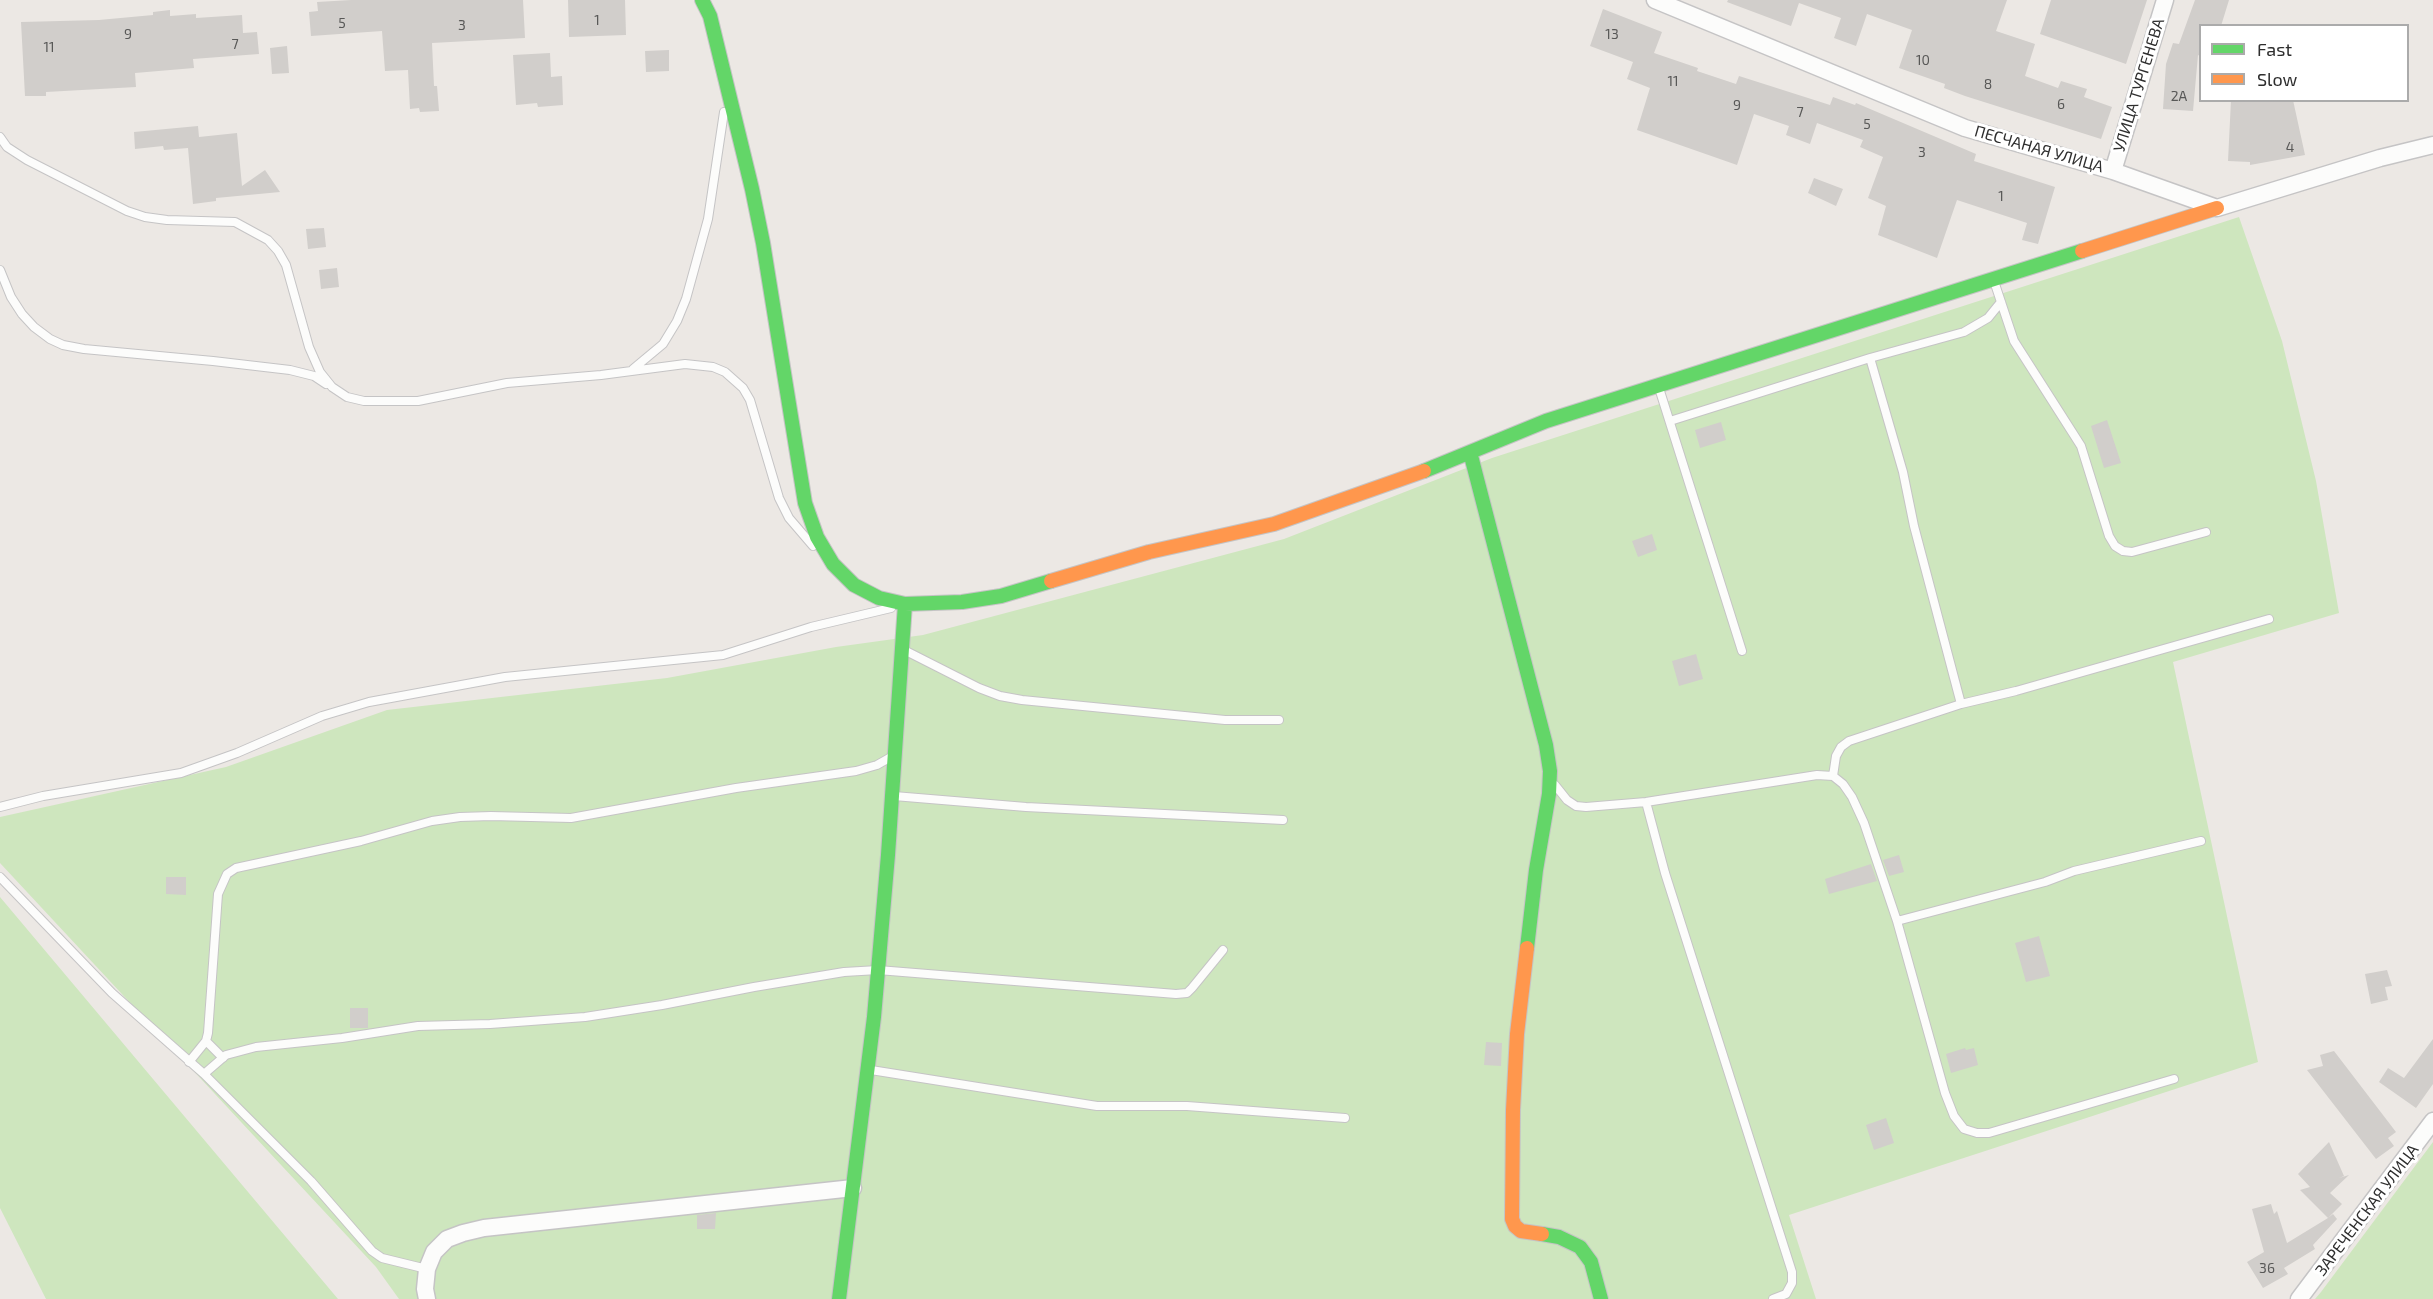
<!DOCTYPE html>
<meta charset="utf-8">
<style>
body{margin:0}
#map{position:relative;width:2433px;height:1299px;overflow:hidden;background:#ece8e4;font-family:"Exo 2",sans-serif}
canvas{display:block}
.legend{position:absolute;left:2199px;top:24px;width:210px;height:78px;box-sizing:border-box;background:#fff;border:2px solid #ababab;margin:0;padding:8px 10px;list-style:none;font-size:18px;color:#2e2e2e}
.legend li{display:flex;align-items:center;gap:12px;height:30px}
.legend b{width:30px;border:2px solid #ababab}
</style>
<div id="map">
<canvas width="2433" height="1299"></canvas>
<ul class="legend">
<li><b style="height:8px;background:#63d668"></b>Fast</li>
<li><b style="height:8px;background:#ff974d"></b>Slow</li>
</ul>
</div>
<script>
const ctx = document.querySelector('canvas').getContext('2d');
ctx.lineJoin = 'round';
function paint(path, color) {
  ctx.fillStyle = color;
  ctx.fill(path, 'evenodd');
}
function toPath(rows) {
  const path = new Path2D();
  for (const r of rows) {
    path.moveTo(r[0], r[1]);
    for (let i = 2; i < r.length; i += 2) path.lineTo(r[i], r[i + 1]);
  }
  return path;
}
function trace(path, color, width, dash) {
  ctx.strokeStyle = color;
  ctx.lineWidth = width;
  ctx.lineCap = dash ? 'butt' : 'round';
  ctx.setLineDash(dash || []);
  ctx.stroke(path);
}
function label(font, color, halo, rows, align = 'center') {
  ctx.font = font + ' "Exo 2",sans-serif';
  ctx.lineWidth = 6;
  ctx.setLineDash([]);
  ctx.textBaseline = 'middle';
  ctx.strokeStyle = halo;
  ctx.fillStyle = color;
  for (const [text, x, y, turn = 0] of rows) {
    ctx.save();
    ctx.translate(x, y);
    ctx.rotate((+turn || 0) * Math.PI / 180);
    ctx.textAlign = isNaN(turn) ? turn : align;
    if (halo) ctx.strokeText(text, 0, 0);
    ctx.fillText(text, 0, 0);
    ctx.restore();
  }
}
const green = toPath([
 [2239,217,2282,341,2316,481,2339,613,2173,662,2258,1062,1789,1215,1816,1299,399,1299,376,1267,0,863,0,817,226,767,387,710,667,678,836,647,923,635,1284,539,1492,458],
 [0,897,338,1299,46,1299,0,1208],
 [2433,1142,2433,1299,2315,1299,2321,1292]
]);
const building = toPath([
 [351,0,523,0,525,38,432,43,434,86,437,86,439,111,420,112,419,108,410,109,408,70,385,71,382,31,311,36,309,12,318,11,317,2],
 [568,0,625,0,626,35,569,37],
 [1728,0,2007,0,1996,31,2035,44,2025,76,2058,88,2061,81,2087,89,2084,97,2112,107,2101,139,1965,96,1944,88,1945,84,1899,68,1912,30,1867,14,1856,46,1834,38,1841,18,1799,3,1791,26,1727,2],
 [2051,0,2147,0,2126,64,2040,34],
 [2195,0,2229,0,2221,26,2200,26,2200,56,2198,55,2193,111,2163,109,2166,64,2173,43,2179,44],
 [1603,9,1662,32,1654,53,1698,68,1697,71,1736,84,1739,76,1830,105,1833,97,1855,105,1856,103,1976,154,1974,161,2055,187,2038,244,2022,240,2027,223,1957,200,1937,258,1878,235,1886,206,1868,198,1883,157,1860,147,1863,140,1817,123,1810,144,1786,135,1789,126,1754,114,1737,165,1637,130,1650,88,1627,79,1633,62,1590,46],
 [170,10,170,16,196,14,196,18,242,15,243,33,257,32,259,54,193,59,194,68,135,73,136,87,46,92,46,96,25,96,21,22,99,20,153,15,153,12],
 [287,46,289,73,272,74,270,48],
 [669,50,669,71,646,72,645,51],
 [550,53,551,77,562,76,563,105,538,107,537,103,516,105,513,55],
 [2231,100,2293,100,2305,155,2250,165,2250,162,2228,161],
 [198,126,199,137,237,133,242,186,265,170,280,192,216,198,216,201,193,204,188,148,164,150,163,146,135,149,134,132],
 [1814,178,1843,189,1836,206,1808,193],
 [324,228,326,247,308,249,306,229],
 [337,268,339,287,321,289,319,270],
 [2107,420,2121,463,2104,468,2091,426],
 [1721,422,1726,440,1700,448,1695,430],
 [1652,534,1657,550,1638,557,1632,541],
 [1696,654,1703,679,1679,686,1672,661],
 [1899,855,1904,872,1889,876,1883,860],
 [1871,864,1877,881,1829,894,1825,879],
 [166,877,186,877,186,895,166,894],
 [2039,936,2050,976,2026,982,2015,943],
 [2387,970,2392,986,2385,987,2388,1000,2371,1004,2365,974],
 [350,1008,368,1008,368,1028,350,1028],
 [2433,1039,2433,1084,2416,1108,2379,1082,2388,1068,2404,1078],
 [1486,1042,1502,1043,1501,1066,1484,1065],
 [1965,1048,1966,1050,1974,1048,1978,1065,1951,1073,1946,1054],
 [2334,1051,2396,1132,2388,1138,2394,1146,2376,1159,2307,1070,2323,1066,2320,1055],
 [1886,1118,1894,1143,1874,1150,1866,1125],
 [2329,1142,2344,1176,2339,1178,2349,1175,2330,1193,2342,1204,2328,1218,2333,1214,2337,1219,2313,1245,2315,1249,2284,1268,2288,1274,2263,1288,2247,1262,2264,1252,2252,1209,2271,1204,2274,1214,2277,1211,2287,1243,2328,1218,2300,1190,2310,1187,2298,1174],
 [716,1213,715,1229,697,1229,697,1215]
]);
const lane = toPath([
 [0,137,7,147,27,160,127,211,145,217,167,220,235,222,268,240,278,251,286,265,309,347,320,372,332,387,347,397,364,401,418,401,507,383,601,375,685,364,713,367,725,372,743,388,750,400,779,498,789,518,813,546],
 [0,270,11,297,22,314,34,327,50,339,63,345,84,349,213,361,290,370,314,376,326,384],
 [1994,281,2014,341,2081,446,2109,536,2115,546,2123,551,2132,552,2206,532],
 [1870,358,1903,472,1914,526,1961,704],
 [633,369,663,344,677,321,686,299,708,219,724,112],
 [1659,388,1742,651],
 [1670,421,1870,358,1964,332,1988,318,2001,302],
 [904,650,979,688,1000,696,1022,700,1225,720,1279,720],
 [1833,776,1836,756,1841,747,1849,741,1961,704,2016,691,2269,619],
 [1555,785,1567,800,1576,806,1586,807,1646,802,1817,775,1833,776,1843,784,1852,797,1864,823,1897,921,1945,1093,1954,1116,1964,1129,1977,1133,1989,1133,2174,1079],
 [894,796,1026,807,1283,820],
 [1646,802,1665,873,1792,1272,1792,1283,1786,1294,1773,1299],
 [0,807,43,796,181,773,237,753,322,716,369,702,505,677,723,655,811,627,891,608],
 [0,877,112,993,204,1074,311,1181,372,1251,382,1258,427,1269],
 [1897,921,2045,882,2074,871,2201,841],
 [206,1041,223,1058],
 [189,1062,206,1041,208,1033,218,894,227,874,236,868,361,841,432,821,460,817,491,816,571,818,736,788,856,771,877,765,891,757],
 [871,1070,1097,1106,1187,1106,1345,1118],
 [204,1074,226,1055,256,1047,342,1038,418,1026,490,1024,585,1017,662,1005,754,987,844,972,878,970,1176,994,1187,993,1192,988,1223,950]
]);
const street = toPath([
 [1655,0,1965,128,2113,171,2217,208,2380,158,2433,145],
 [2113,171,2165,0],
 [427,1299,425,1289,427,1269,434,1252,447,1239,463,1233,484,1228,853,1188],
 [2299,1299,2433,1121]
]);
const fast = toPath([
 [702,0,710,16,752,189,763,243,805,503,817,537,833,564,854,585,879,598,905,604,962,602,1001,596,1051,581],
 [1470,452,1546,745,1550,771,1549,794,1536,870,1527,948],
 [1424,471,1546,421,2082,251],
 [1542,1234,1559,1237,1580,1247,1591,1262,1601,1299],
 [839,1299,874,1017,888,855,905,604]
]);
const slow = toPath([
 [2082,251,2217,208],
 [1051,581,1149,552,1274,524,1424,471],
 [1527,948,1517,1034,1513,1110,1512,1219,1515,1226,1521,1231,1542,1234]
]);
const numberNames = [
 ["1",597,20],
 ["5",342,23],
 ["3",462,25],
 ["9",128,34],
 ["13",1612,34],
 ["7",235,44],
 ["11",49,47],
 ["10",1923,60],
 ["11",1673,81],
 ["8",1988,84],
 ["2А",2179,96],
 ["6",2061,104],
 ["9",1737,105],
 ["7",1800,112],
 ["5",1867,124],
 ["4",2290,147],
 ["3",1922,152],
 ["1",2001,196],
 ["36",2267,1268]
];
const streetNames = [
 ["УЛИЦА ТУРГЕНЕВА",2139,85,-73],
 ["ПЕСЧАНАЯ УЛИЦА",2039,149,16],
 ["ЗАРЕЧЕНСКАЯ УЛИЦА",2367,1210,-53]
];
paint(green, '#cee6be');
paint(building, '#d1cecb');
trace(lane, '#c5c4c5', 10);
trace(street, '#c5c4c5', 19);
trace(fast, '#c5c4c5', 16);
trace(slow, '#c5c4c5', 16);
trace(lane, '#fcfcfb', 8);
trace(street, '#fcfcfb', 16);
trace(fast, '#63d668', 14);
trace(slow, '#ff974d', 14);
label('14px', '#585857', null, numberNames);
label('16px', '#2e2e2e', '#fff', streetNames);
</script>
